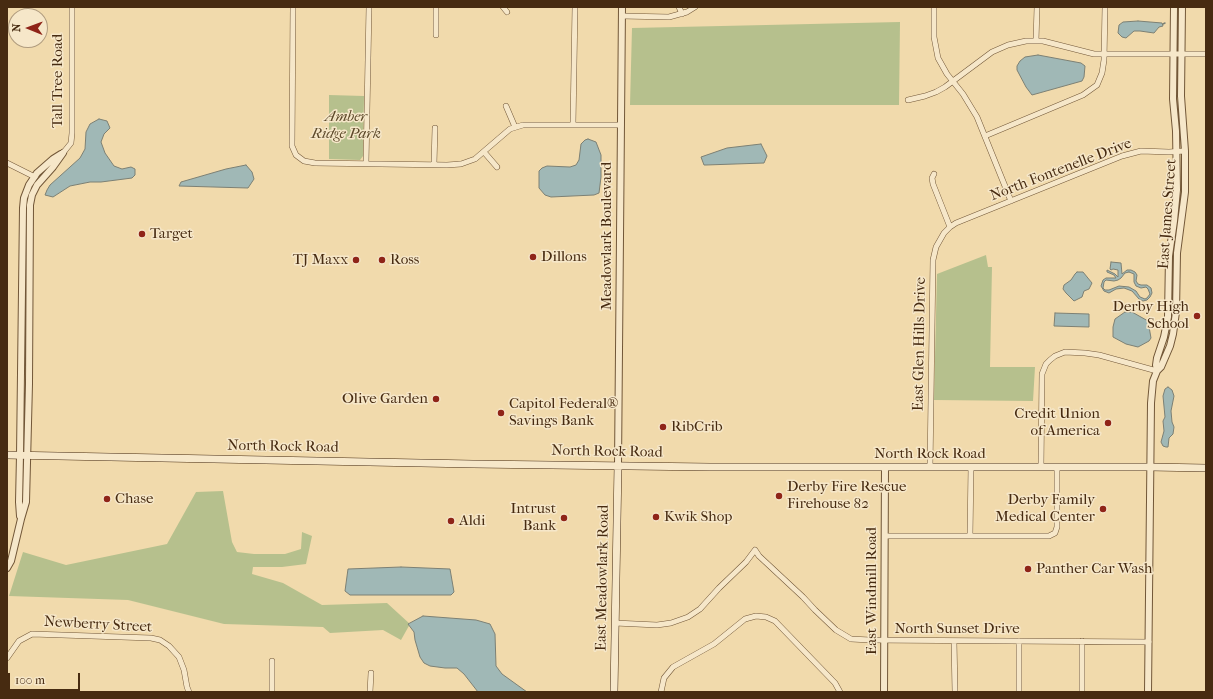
<!DOCTYPE html>
<meta charset="utf-8">
<style>
body{margin:0}
#map{position:relative;width:1213px;height:699px;overflow:hidden;background:#f1daac;font-family:"IM FELL French Canon",serif}
canvas{display:block}
.frame{position:absolute;inset:0;border:8px solid #472b11;pointer-events:none}
.north{position:absolute;left:8px;top:8px;width:40px;height:40px;box-sizing:border-box;background:#f6e7c9;border:1px solid #b09c7f;border-radius:50%;rotate:271deg;font-size:11px;font-weight:700;line-height:16px;text-align:center;color:#472b11}
.north::after{content:'';display:block;margin:auto;width:14px;height:18px;background:#8f2418;clip-path:polygon(50% 0,100% 100%,50% 72%,0 100%)}
.scale{position:absolute;left:8px;top:673px;width:72px;height:18px;box-sizing:border-box;border:2px solid #472b11;border-top:0;padding-left:5px;font-size:12px;line-height:14px;white-space:nowrap;color:#472b11;-webkit-text-stroke:3px #f6e7c9;paint-order:stroke}
</style>
<div id="map">
<canvas width="1213" height="699"></canvas>
<div class="frame"></div>
<div class="north">N</div>
<div class="scale">100 m</div>
</div>
<script>
const ctx = document.querySelector('canvas').getContext('2d');
ctx.lineJoin = 'round';
function paint(path, color) {
  ctx.fillStyle = color;
  ctx.fill(path, 'evenodd');
}
function toPath(rows) {
  const path = new Path2D();
  for (const r of rows) {
    path.moveTo(r[0], r[1]);
    for (let i = 2; i < r.length; i += 2) path.lineTo(r[i], r[i + 1]);
  }
  return path;
}
function trace(path, color, width, dash) {
  ctx.strokeStyle = color;
  ctx.lineWidth = width;
  ctx.lineCap = dash ? 'butt' : 'round';
  ctx.setLineDash(dash || []);
  ctx.stroke(path);
}
function label(font, color, halo, rows, align = 'center') {
  ctx.font = font + ' "IM FELL French Canon",serif';
  ctx.lineWidth = 3;
  ctx.setLineDash([]);
  ctx.textBaseline = 'middle';
  ctx.strokeStyle = halo;
  ctx.fillStyle = color;
  for (const [text, x, y, turn = 0] of rows) {
    ctx.save();
    ctx.translate(x, y);
    ctx.rotate((+turn || 0) * Math.PI / 180);
    ctx.textAlign = isNaN(turn) ? turn : align;
    if (halo) ctx.strokeText(text, 0, 0);
    ctx.fillText(text, 0, 0);
    ctx.restore();
  }
}
const green = toPath([
 [900,22,899,105,630,105,632,28],
 [329,95,364,96,363,156,360,160,329,159],
 [986,255,988,267,992,267,990,367,1035,367,1033,401,934,400,937,274],
 [223,491,232,542,237,552,254,554,285,554,301,549,302,532,312,536,306,564,282,567,253,567,252,574,283,583,322,605,387,603,410,624,401,640,383,630,330,633,323,627,224,624,128,600,9,596,23,552,66,565,167,544,196,492]
]);
const water = toPath([
 [1138,21,1162,23,1163,26,1159,27,1154,33,1140,31,1134,31,1126,38,1122,37,1118,33,1119,25,1123,22,1138,21],
 [1038,55,1081,63,1085,66,1084,77,1082,81,1032,95,1026,87,1017,70,1017,66,1020,61,1025,57,1038,55],
 [99,119,107,121,110,128,104,134,101,142,105,153,114,166,122,169,131,167,135,169,135,175,132,178,101,182,90,182,70,186,53,197,45,195,47,190,50,185,80,158,85,149,86,132,90,124,99,119],
 [588,139,596,142,601,155,601,177,599,193,594,195,551,197,545,195,539,188,539,171,542,168,547,166,570,167,576,165,579,160,581,144,585,140,588,139],
 [761,144,767,156,764,163,706,165,704,165,701,157,727,148,761,144],
 [246,165,252,172,254,179,248,188,179,186,181,182,226,169,246,165],
 [1111,262,1121,263,1122,274,1127,270,1131,270,1135,272,1137,275,1136,281,1138,284,1141,285,1147,285,1151,288,1152,293,1150,297,1147,300,1143,301,1139,299,1132,291,1124,288,1116,289,1109,293,1104,291,1101,286,1103,280,1106,278,1116,278,1114,275,1107,272,1107,270,1115,274,1118,277,1118,270,1113,269,1111,270,1110,269,1111,262],
 [1129,272,1134,274,1134,282,1136,286,1141,288,1146,287,1148,289,1150,294,1147,298,1145,299,1140,297,1136,291,1129,287,1119,286,1109,290,1105,290,1103,288,1104,282,1106,280,1114,281,1118,280,1121,278,1125,273,1129,272],
 [1077,272,1083,272,1092,283,1089,289,1084,291,1082,297,1074,301,1066,293,1063,289,1064,285,1071,280,1075,274,1077,272],
 [1125,312,1132,312,1148,321,1151,338,1149,341,1138,347,1126,344,1113,337,1113,327,1115,319,1125,312],
 [1055,313,1089,314,1089,327,1054,326,1055,313],
 [1168,387,1172,390,1174,396,1171,411,1172,422,1174,427,1173,434,1169,438,1168,447,1166,447,1163,446,1161,442,1164,431,1163,421,1165,417,1163,396,1165,389,1168,387],
 [401,567,450,569,454,592,451,595,350,595,345,591,348,569,401,567],
 [423,616,476,620,490,624,495,634,496,666,502,674,527,692,478,692,464,674,457,668,445,668,430,666,424,663,420,657,415,640,414,632,408,624,423,616]
]);
const stream = toPath([
 [1163,24,1165,23]
]);
const minor = toPath([
 [293,7,292,146,296,155,304,161,315,163,447,165,461,164,475,159,510,129,523,125,621,125],
 [503,7,507,12],
 [679,7,682,14],
 [934,7,934,37,938,58,947,74,963,94,977,117,1011,201],
 [622,16,669,17,687,12,695,7],
 [436,35,436,7],
 [1036,41,1037,7],
 [908,100,925,96,936,92,945,87,992,52,1008,45,1026,41,1043,41,1094,54,1206,54],
 [506,106,515,127],
 [573,124,575,7],
 [985,136,1083,95,1097,85,1102,73,1104,60,1105,7],
 [484,152,497,167],
 [63,153,71,143,72,133,72,7],
 [7,163,35,177],
 [366,163,369,7],
 [434,164,435,128],
 [934,174,932,178,933,184,950,227],
 [930,467,933,260,936,247,944,233,950,227,956,223,1122,156,1141,151,1169,152,1185,151],
 [1041,467,1042,374,1046,364,1050,360,1055,356,1065,352,1085,353,1099,355,1157,371],
 [885,536,1049,536,1055,533,1057,527,1057,467],
 [970,536,971,467],
 [615,623,657,625,671,623,688,617,700,609,719,588,746,562,755,550,759,556,803,597,815,610,836,630,851,639,870,640,1149,642],
 [954,641,955,692],
 [1082,641,1082,692],
 [7,658,19,641,32,634,151,638,160,640,169,646,179,657,184,670,187,687,189,692],
 [272,661,272,692],
 [370,692,371,673],
 [661,692,664,678,673,667,714,644,745,619,756,616,766,617,775,621,835,683,840,692],
 [1019,692,1019,641]
]);
const tertiary = toPath([
 [1174,7,1173,99,1176,131,1177,190,1174,221,1169,256,1168,317,1164,337,1157,358,1156,365,1157,371,1161,367,1170,346,1173,334,1176,312,1177,253,1185,192,1185,151,1181,96,1182,7],
 [618,465,622,7],
 [20,516,19,502,20,455,23,208,24,198,29,185,37,173,53,159,61,154],
 [7,568,11,561,21,519,26,502,29,384,30,205,32,195,37,185,53,167,63,153],
 [884,692,885,467],
 [1148,692,1151,403,1153,381,1157,371]
]);
const secondary = toPath([
 [7,455,473,464,710,467,1150,467,1206,468],
 [614,692,618,465]
]);
const markers = [
 [142,234,4,"#8f2418"],
 [533,257,4,"#8f2418"],
 [356,260,4,"#8f2418"],
 [382,260,4,"#8f2418"],
 [1197,316,4,"#8f2418"],
 [436,399,4,"#8f2418"],
 [501,413,4,"#8f2418"],
 [1108,423,4,"#8f2418"],
 [663,427,4,"#8f2418"],
 [779,496,4,"#8f2418"],
 [107,499,4,"#8f2418"],
 [1103,509,4,"#8f2418"],
 [656,517,4,"#8f2418"],
 [564,518,4,"#8f2418"],
 [451,521,4,"#8f2418"],
 [1028,569,4,"#8f2418"]
];
const streetNames = [
 ["Tall Tree Road",58,81,-90],
 ["North Fontenelle Drive",1061,170,-21],
 ["East James Street",1168,214,-86],
 ["Meadowlark Boulevard",607,236,-90],
 ["East Glen Hills Drive",920,344,-89],
 ["North Rock Road",283,447,1],
 ["North Rock Road",607,452,1],
 ["North Rock Road",930,454],
 ["East Meadowlark Road",603,578,-89],
 ["East Windmill Road",872,591,-90],
 ["Newberry Street",98,625,3],
 ["North Sunset Drive",957,629]
];
const parkNames = [
 ["Amber",346,117],
 ["Ridge Park",346,134]
];
const poiNames = [
 ["Target",150,234],
 ["Dillons",541,257],
 ["TJ Maxx",348,260,"right"],
 ["Ross",390,260],
 ["Derby High",1189,307,"right"],
 ["School",1189,324,"right"],
 ["Olive Garden",428,399,"right"],
 ["Capitol Federal®",509,404],
 ["Savings Bank",509,421],
 ["Credit Union",1100,414,"right"],
 ["of America",1100,431,"right"],
 ["RibCrib",671,427],
 ["Derby Fire Rescue",787,487],
 ["Firehouse 82",787,504],
 ["Chase",115,499],
 ["Derby Family",1095,500,"right"],
 ["Medical Center",1095,517,"right"],
 ["Intrust",556,509,"right"],
 ["Bank",556,526,"right"],
 ["Kwik Shop",664,517],
 ["Aldi",459,521],
 ["Panther Car Wash",1036,569]
];
paint(green, '#b6c08d');
paint(water, '#a0b8b6');
trace(water, '#7c8074', 1);
trace(stream, '#7c8074', 1.5);
trace(minor, '#725738', 6);
trace(tertiary, '#725738', 8);
trace(secondary, '#472b11', 8);
trace(minor, '#f6e7c9', 5);
trace(tertiary, '#f6e7c9', 6);
trace(secondary, '#f6e7c9', 7);
for (const [x, y, r, color] of markers) {
  const dot = new Path2D();
  dot.arc(x, y, r, 0, 2 * Math.PI);
  ctx.fillStyle = color;
  ctx.fill(dot);
  trace(dot, '#f6e7c9', 1.5);
}
label('15px', '#472b11', '#f6e7c9', streetNames);
label('italic 15px', '#5d492a', '#f6e7c9', parkNames);
label('15px', '#472b11', '#f6e7c9', poiNames, 'left');
</script>
